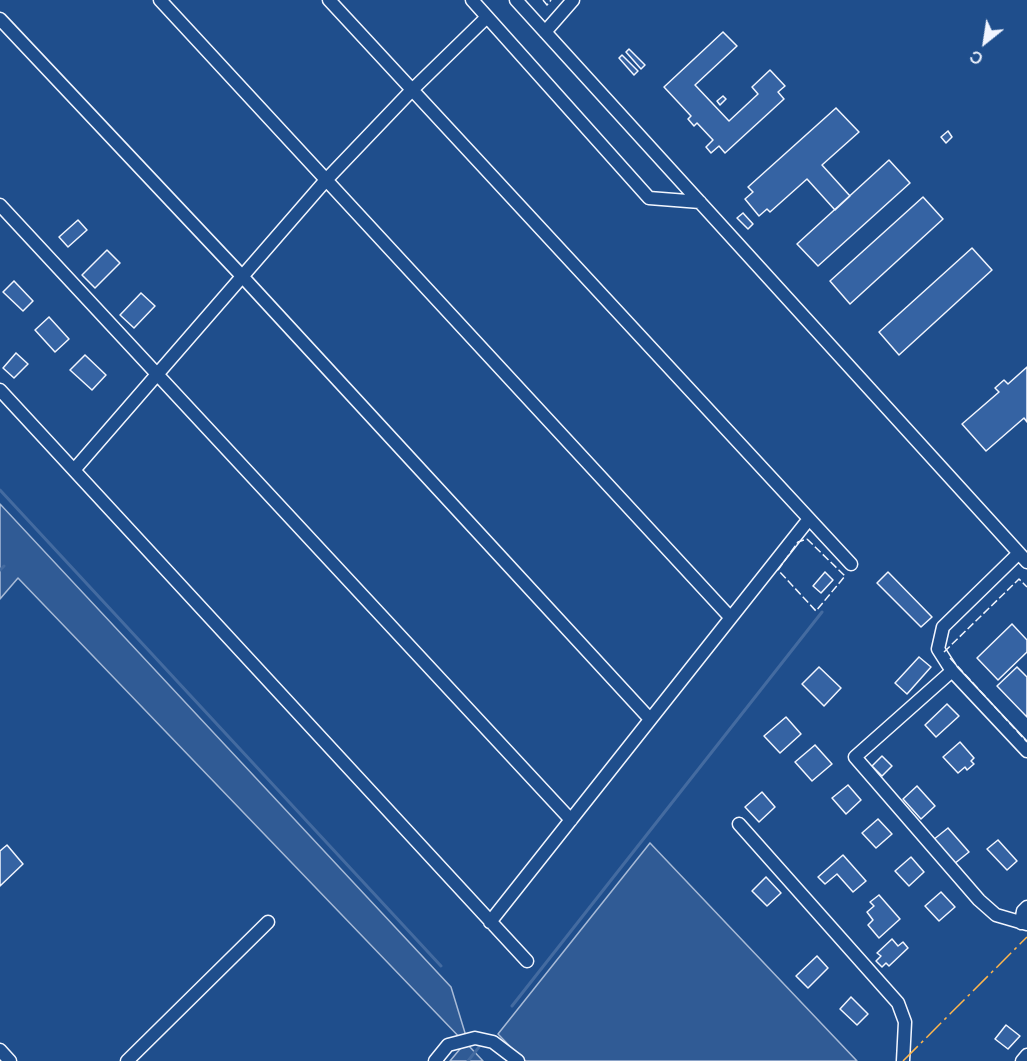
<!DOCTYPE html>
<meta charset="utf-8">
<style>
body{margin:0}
#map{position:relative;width:1027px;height:1061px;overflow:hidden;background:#1f4e8c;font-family:Manrope,sans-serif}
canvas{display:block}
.north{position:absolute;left:955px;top:12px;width:60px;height:60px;-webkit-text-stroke:4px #1f4e8c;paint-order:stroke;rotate:210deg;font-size:16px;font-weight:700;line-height:24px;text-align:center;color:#f2f6ff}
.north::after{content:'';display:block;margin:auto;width:21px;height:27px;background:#f2f6ff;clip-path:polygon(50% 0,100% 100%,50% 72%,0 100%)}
</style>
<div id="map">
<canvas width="1027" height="1061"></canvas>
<div class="north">С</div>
</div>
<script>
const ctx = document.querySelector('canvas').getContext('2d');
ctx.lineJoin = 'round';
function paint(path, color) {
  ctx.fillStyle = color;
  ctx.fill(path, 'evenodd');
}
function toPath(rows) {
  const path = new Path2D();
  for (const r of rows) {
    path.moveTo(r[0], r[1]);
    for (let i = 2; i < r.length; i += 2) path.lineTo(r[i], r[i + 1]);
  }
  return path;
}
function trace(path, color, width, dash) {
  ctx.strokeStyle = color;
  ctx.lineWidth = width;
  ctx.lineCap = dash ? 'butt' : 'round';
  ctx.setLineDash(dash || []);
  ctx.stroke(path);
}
const built = toPath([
 [0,504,451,987,469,1046,483,1061,450,1061,465,1043,18,578,0,599,0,504],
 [650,843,857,1061,524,1061,498,1034,650,843]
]);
const stream = toPath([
 [0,490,441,966],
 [0,570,4,566],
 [512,1006,822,612],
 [468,1061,479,1047]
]);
const building = toPath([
 [723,32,737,46,695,85,729,121,758,94,752,87,770,70,785,86,778,92,784,99,725,153,719,146,711,153,706,147,713,140,697,123,694,126,688,119,691,116,664,87,723,32],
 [629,49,645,65,641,69,626,52,629,49],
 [622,55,638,71,634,75,619,58,622,55],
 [723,96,726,99,720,105,717,101,723,96],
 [836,108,859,132,822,165,850,196,835,210,807,179,770,212,767,209,759,216,745,199,753,192,748,187,836,108],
 [948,131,952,137,946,143,941,137,948,131],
 [889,160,910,183,818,266,797,244,889,160],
 [923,197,943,219,850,304,830,281,923,197],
 [743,213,753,224,748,229,737,218,743,213],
 [78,220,87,230,68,247,59,237,78,220],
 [972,248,992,270,899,355,879,332,972,248],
 [107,250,120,263,95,288,82,275,107,250],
 [14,281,33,301,23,311,3,292,14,281],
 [141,293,155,306,134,328,120,315,141,293],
 [49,317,69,339,55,352,35,330,49,317],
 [16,353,28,364,14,378,3,368,16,353],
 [85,355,106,375,92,390,70,370,85,355],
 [1027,367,1027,422,1024,418,986,451,962,424,999,392,995,388,1004,380,1008,384,1027,367],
 [825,572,833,580,821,593,813,586,825,572],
 [888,572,932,617,921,627,877,583,888,572],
 [1012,624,1027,640,1027,652,998,680,977,658,1012,624],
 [919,657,931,667,907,694,895,683,919,657],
 [819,667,841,688,824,706,802,684,819,667],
 [1017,667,1027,677,1027,717,997,686,1017,667],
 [947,704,959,716,936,737,925,725,947,704],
 [786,717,801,734,780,753,764,736,786,717],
 [960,742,974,758,971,761,974,764,967,770,965,767,958,773,943,757,960,742],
 [815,745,832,764,812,781,795,762,815,745],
 [882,756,892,766,882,776,872,766,882,756],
 [848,785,861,800,846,814,832,798,848,785],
 [917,786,935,806,921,819,903,799,917,786],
 [762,792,775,807,759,822,745,807,762,792],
 [878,819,892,834,876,848,862,833,878,819],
 [948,828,969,852,954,864,933,840,948,828],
 [998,840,1017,861,1007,870,987,849,998,840],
 [7,845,23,864,0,886,0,851,7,845],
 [843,855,866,881,853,892,837,874,825,884,818,877,843,855],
 [911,857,924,872,909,886,895,871,911,857],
 [766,877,781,893,767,906,752,891,766,877],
 [941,892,955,907,939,921,925,906,941,892],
 [879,895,900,919,879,938,868,925,873,920,867,912,874,906,870,902,879,895],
 [892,939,898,946,903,942,908,948,889,966,886,963,882,967,876,961,881,956,877,953,892,939],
 [817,956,828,968,808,988,796,976,817,956],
 [851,997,868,1014,857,1025,840,1009,851,997],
 [1006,1025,1020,1036,1008,1049,995,1039,1006,1025]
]);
const minor = toPath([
 [160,0,730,617],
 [329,0,851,564],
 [472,0,649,198,700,202],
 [516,0,1027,562],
 [0,19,241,275,649,718],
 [545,32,573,0],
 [0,205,571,820],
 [0,390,527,961],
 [74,470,326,180,412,90,487,17],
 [1019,553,943,627,938,649,952,671,1027,751],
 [952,671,855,757,979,900,996,915,1027,924],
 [739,824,898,1003,905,1022,903,1061],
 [490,922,809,519],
 [1021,923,1023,911,1027,907],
 [0,1050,10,1061],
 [127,1061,268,922],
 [435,1061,448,1045,475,1038,493,1042,518,1061],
 [1022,1061,1027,1055]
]);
const fence = toPath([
 [543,0,547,5,551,0],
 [807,539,845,576,816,611,778,570,798,542,807,539],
 [944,652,1019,579,1027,587],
 [950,658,1027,742]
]);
const power = toPath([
 [903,1061,1027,937]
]);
paint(built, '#305b95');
trace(built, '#a8bbd7', 1.5);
trace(stream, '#446ba0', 3);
paint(building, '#3563a3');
trace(building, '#f2f6ff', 1.5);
trace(minor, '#f2f6ff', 15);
trace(minor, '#1f4e8c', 12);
trace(fence, '#f2f6ff', 1.5, [8, 3]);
trace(power, '#ffb74d', 1.5, [21, 4.5, 3, 4.5]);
</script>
